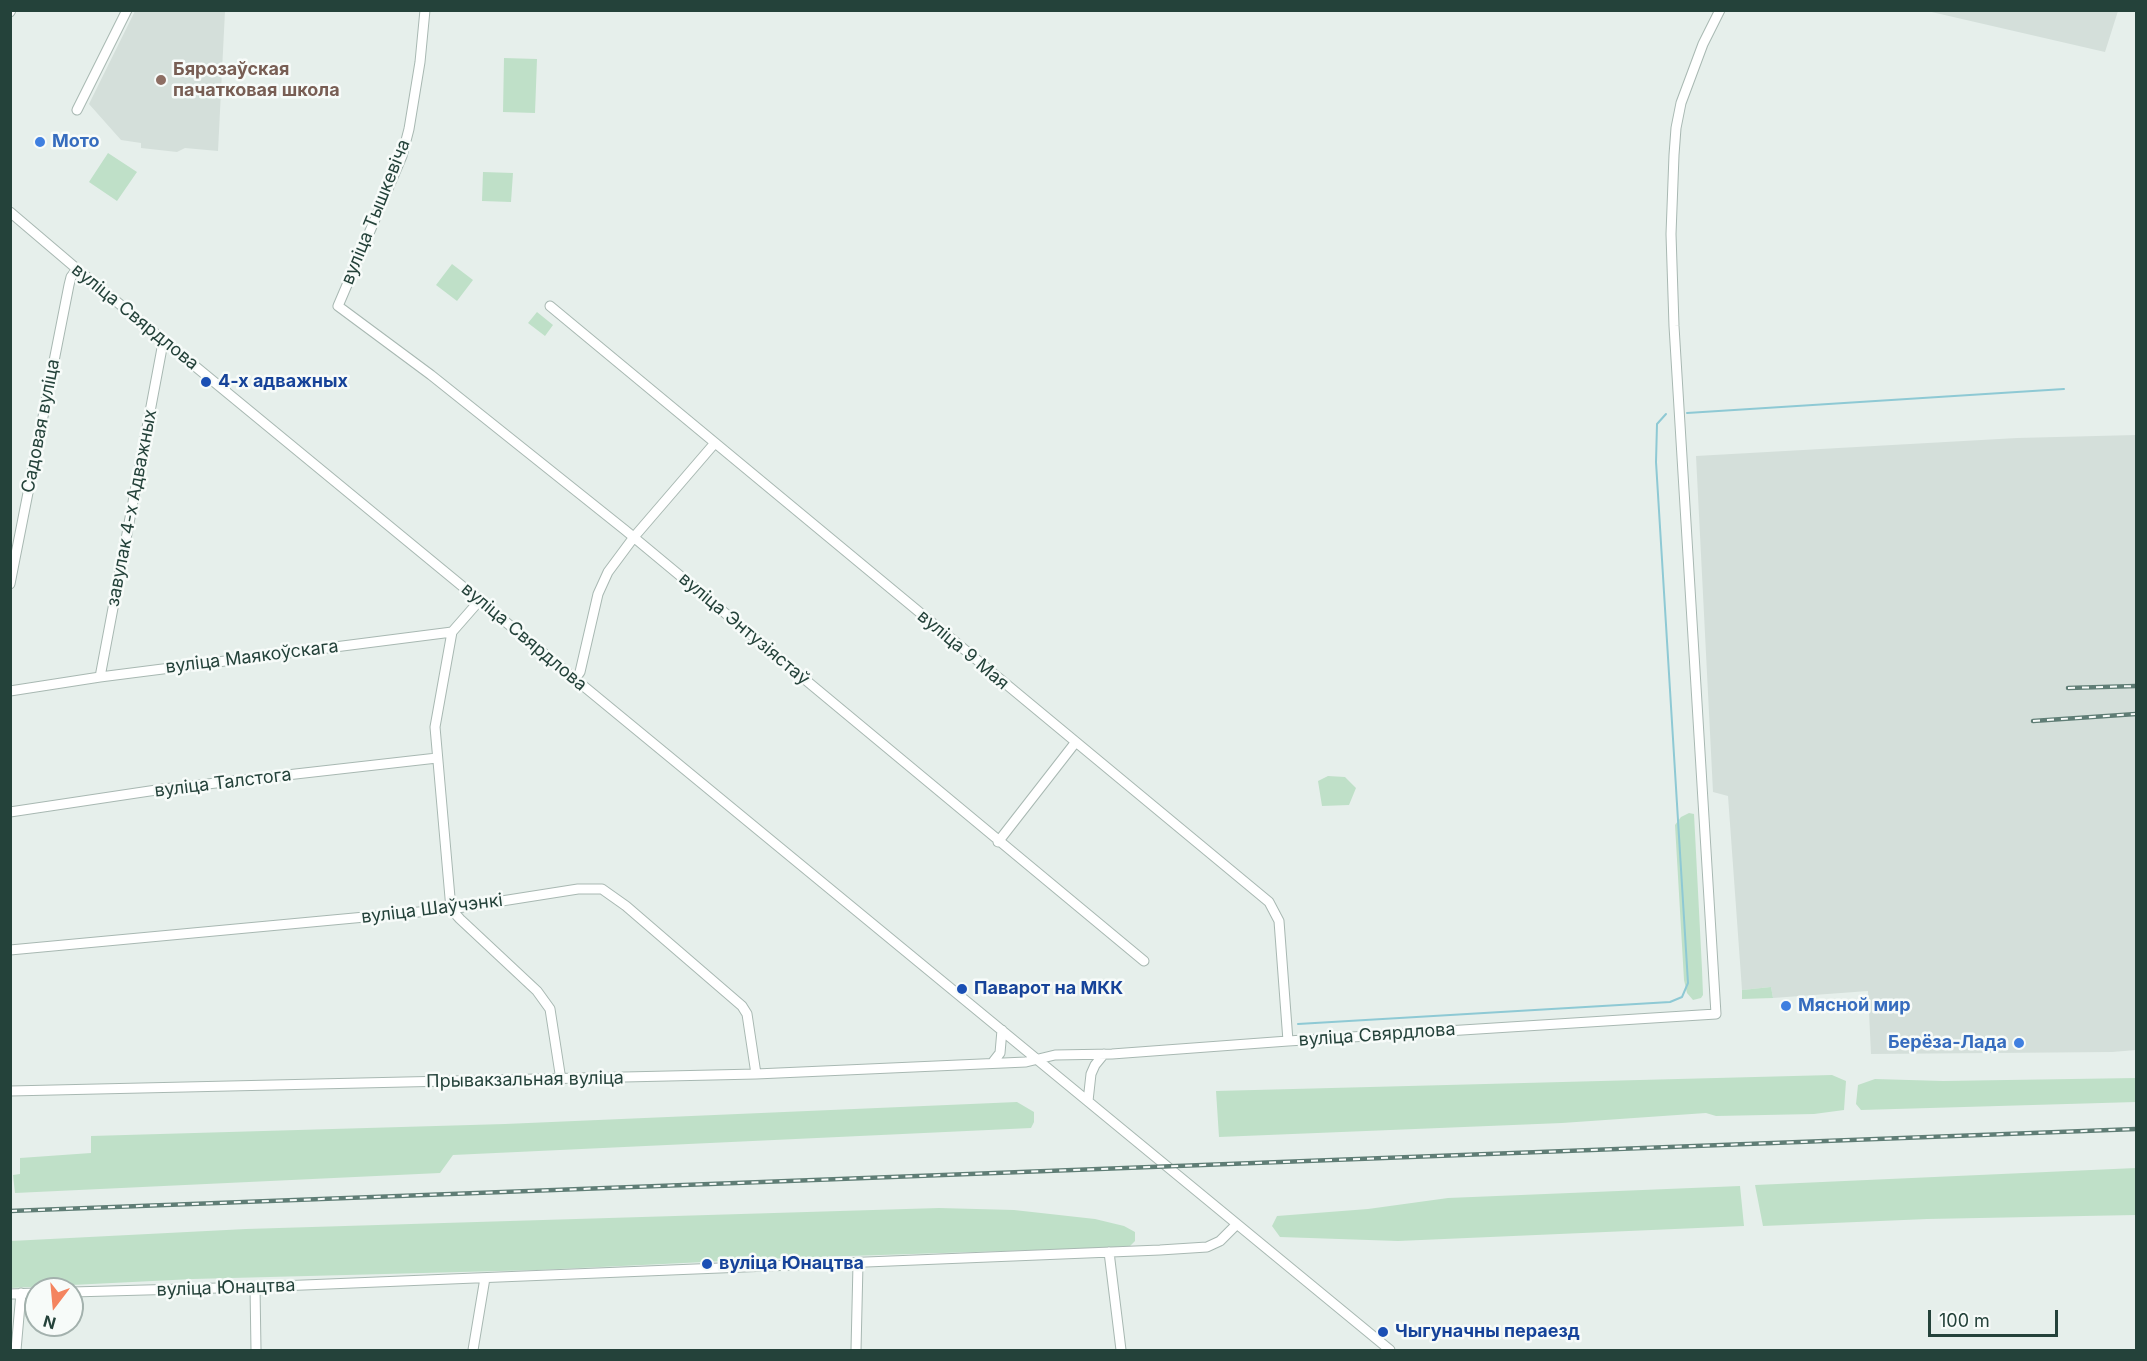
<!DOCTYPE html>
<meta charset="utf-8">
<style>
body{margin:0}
#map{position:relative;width:2147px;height:1361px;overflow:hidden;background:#e6efeb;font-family:Inter,sans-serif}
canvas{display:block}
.frame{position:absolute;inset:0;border:12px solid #24423a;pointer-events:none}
.north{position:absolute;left:24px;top:1277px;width:60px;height:60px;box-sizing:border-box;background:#f7fbf9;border:2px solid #a3b1ad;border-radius:50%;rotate:196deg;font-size:16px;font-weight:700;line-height:24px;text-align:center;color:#24423a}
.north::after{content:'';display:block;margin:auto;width:21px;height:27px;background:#f4845f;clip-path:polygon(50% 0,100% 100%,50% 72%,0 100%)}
.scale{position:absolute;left:1928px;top:1310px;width:130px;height:27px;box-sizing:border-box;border:3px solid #24423a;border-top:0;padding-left:8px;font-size:18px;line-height:21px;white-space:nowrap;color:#24423a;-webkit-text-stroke:4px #f7fbf9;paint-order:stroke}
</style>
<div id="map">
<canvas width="2147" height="1361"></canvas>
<div class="frame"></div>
<div class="north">N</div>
<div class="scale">100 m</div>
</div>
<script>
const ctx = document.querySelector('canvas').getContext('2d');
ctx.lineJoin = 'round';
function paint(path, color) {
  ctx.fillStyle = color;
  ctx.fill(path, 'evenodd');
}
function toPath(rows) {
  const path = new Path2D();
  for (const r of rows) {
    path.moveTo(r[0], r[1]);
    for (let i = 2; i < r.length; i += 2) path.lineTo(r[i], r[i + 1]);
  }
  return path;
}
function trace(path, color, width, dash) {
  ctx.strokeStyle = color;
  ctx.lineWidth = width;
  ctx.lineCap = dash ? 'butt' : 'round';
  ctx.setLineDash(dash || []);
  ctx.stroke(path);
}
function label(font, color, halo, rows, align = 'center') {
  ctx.font = font + ' Inter,sans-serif';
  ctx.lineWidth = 5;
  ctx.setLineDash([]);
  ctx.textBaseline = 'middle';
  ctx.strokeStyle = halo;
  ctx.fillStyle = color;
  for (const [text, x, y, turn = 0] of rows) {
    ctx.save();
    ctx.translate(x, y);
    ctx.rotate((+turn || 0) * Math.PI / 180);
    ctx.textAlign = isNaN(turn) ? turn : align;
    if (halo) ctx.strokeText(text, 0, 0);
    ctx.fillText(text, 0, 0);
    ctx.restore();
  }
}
const built = toPath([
 [1923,10,2118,10,2118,11,2105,52],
 [135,11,225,11,218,151,185,148,177,152,141,148,141,143,121,140,89,104],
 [2136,435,2136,1050,2112,1052,1871,1054,1868,991,1773,998,1771,987,1742,990,1728,796,1713,792,1696,456,2017,438]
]);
const green = toPath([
 [504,58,537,59,535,113,503,112],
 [108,153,137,172,117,201,89,182],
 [483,172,513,173,511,202,482,201],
 [452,264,473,280,457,301,436,285],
 [537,312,553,325,545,336,528,323],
 [1328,776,1345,777,1356,788,1349,805,1322,806,1318,781],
 [1689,813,1694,814,1702,969,1703,995,1701,998,1693,1000,1687,993,1684,980,1675,825,1681,817],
 [1771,987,1773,998,1742,999,1742,990],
 [1832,1075,1846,1081,1844,1110,1814,1114,1716,1116,1706,1113,1562,1123,1219,1137,1216,1091],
 [2136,1078,2136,1102,1861,1110,1856,1104,1858,1085,1875,1079,1943,1081],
 [1017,1102,1034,1112,1034,1122,1031,1128,453,1155,440,1173,15,1193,13,1175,20,1174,20,1158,91,1153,91,1136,505,1124],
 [2136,1168,2136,1215,1927,1219,1763,1226,1755,1185],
 [1740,1186,1744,1226,1398,1241,1280,1237,1272,1226,1277,1216,1368,1209,1448,1198],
 [939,1208,1014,1210,1095,1219,1124,1226,1135,1232,1135,1241,1129,1247,788,1258,538,1270,193,1279,11,1288,11,1241,246,1229]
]);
const stream = toPath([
 [1687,413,2064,389],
 [1298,1024,1670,1002,1682,997,1688,983,1656,462,1657,424,1666,414]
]);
const minor = toPath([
 [425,10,420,62,409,129,402,156,338,306,431,375,625,530,1144,961],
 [10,12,11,10],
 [77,110,127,10],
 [10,212,77,269,1390,1350],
 [550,306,1269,902,1279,921,1288,1041],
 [10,584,69,285,71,277,77,269],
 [452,632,435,727,451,909,460,919,537,991,550,1009,561,1080],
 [100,677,162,348,166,342],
 [575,679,580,672,598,594,608,572,634,537,714,444],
 [10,691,100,677,452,632,480,600],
 [10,812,163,789,437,758],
 [998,842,1075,743],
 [10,950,451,909,578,889,602,889,626,906,742,1006,747,1014,756,1074],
 [993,1062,1000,1053,1002,1030],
 [10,1091,756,1074,1026,1062,1055,1055,1112,1054,1288,1041,1716,1014,1674,326,1671,234,1674,155,1676,128,1681,103,1703,44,1720,10],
 [1088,1101,1091,1074,1095,1065,1104,1054],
 [1109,1252,1121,1350],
 [255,1287,256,1350],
 [72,1292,255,1287,1160,1250,1207,1247,1220,1241,1236,1225],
 [10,1294,36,1293],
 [16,1350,21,1293],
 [473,1350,485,1278],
 [856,1350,858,1264]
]);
const rail = toPath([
 [2068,688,2136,686],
 [2033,721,2136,714],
 [10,1211,2136,1129]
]);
const markers = [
 [161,80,6,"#8d6e63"],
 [40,142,6,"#3f7fe0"],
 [206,382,6,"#1a4fb4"],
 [962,989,6,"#1a4fb4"],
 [1786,1006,6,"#3f7fe0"],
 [2019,1043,6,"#3f7fe0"],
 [707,1264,6,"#1a4fb4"],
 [1383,1332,6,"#1a4fb4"]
];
const educationNames = [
 ["Бярозаўская",173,70],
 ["пачатковая школа",173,91]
];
const shopNames = [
 ["Мото",52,142],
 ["Мясной мир",1798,1006],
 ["Берёза-Лада",2007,1043,"right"]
];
const streetNames = [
 ["вуліца Тышкевіча",376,212,-68],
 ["вуліца Свярдлова",135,317,39],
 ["Садовая вуліца",41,426,-79],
 ["завулак 4-х Адважных",132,508,-79],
 ["вуліца Энтузіястаў",744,629,40],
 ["вуліца Свярдлова",524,637,40],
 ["вуліца 9 Мая",963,650,40],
 ["вуліца Маякоўскага",252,657,-7],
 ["вуліца Талстога",223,783,-7],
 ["вуліца Шаўчэнкі",432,909,-7],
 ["вуліца Свярдлова",1377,1035,-4],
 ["Прывакзальная вуліца",525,1080,-1],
 ["вуліца Юнацтва",226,1288,-2]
];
const transitNames = [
 ["4-х адважных",218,382],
 ["Паварот на МКК",974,989],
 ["вуліца Юнацтва",719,1264],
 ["Чыгуначны пераезд",1395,1332]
];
paint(built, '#d4dfda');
paint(green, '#bfe0c8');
trace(stream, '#8ec9d4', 2);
trace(minor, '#a8b8b2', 11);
trace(minor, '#fff', 9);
trace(rail, '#5f7d75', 4.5);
trace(rail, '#f7fbf9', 2, [7]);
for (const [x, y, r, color] of markers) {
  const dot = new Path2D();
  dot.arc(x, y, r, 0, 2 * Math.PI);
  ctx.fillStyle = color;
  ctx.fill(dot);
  trace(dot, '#f7fbf9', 2);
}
label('bold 18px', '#785e54', '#f7fbf9', educationNames, 'left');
label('bold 18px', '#366cbe', '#f7fbf9', shopNames, 'left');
label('18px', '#24423a', '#f7fbf9', streetNames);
label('bold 18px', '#164399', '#f7fbf9', transitNames, 'left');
</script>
